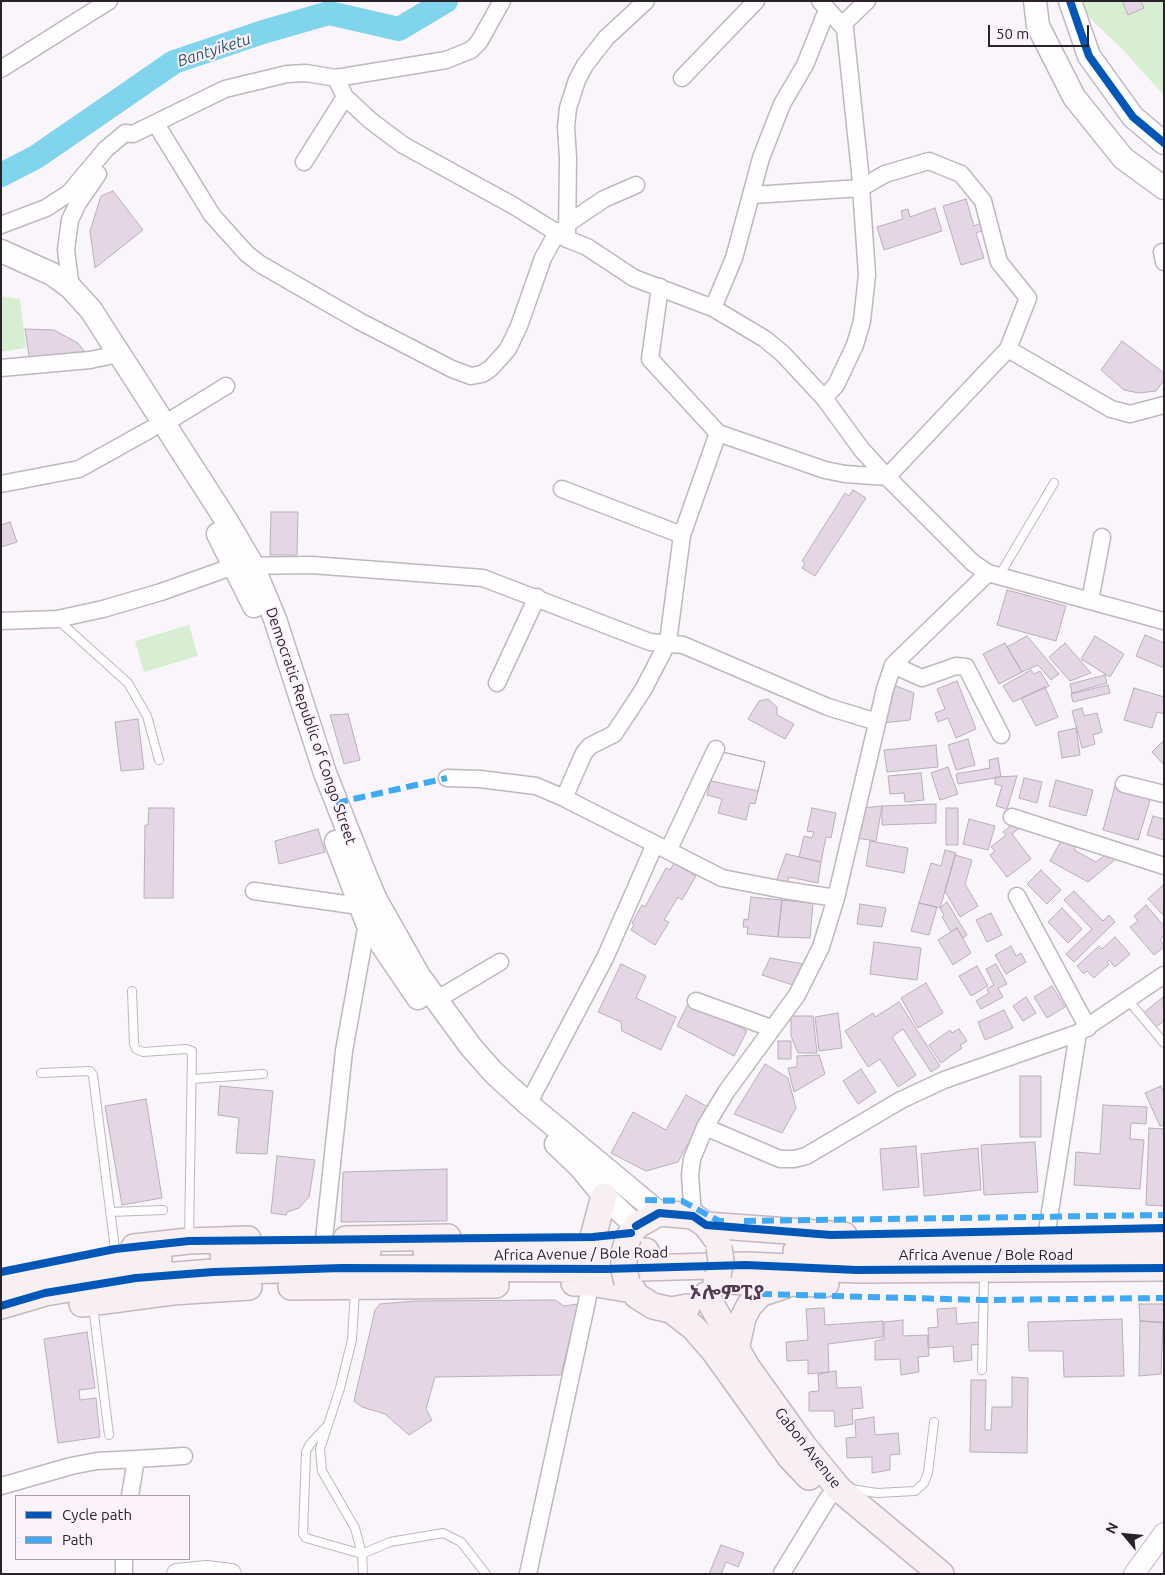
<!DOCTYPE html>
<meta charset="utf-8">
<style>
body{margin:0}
#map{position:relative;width:1165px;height:1575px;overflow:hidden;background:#faf5fa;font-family:Ubuntu,sans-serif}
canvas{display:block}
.frame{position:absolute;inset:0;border:2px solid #2b212a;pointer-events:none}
.legend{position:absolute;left:15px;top:1495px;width:175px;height:65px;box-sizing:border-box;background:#fdf2fc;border:1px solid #a99ea8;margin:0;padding:6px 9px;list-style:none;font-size:15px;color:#2b212a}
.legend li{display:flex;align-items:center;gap:10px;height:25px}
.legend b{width:25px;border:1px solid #a99ea8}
.north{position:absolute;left:1100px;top:1510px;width:50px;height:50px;-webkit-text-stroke:4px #fdf2fc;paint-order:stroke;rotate:298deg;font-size:14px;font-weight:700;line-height:20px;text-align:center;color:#2b212a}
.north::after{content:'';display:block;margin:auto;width:18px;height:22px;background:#2b212a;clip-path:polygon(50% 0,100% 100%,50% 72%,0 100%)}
.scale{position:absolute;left:988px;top:25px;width:101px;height:22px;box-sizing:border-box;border:2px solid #2b212a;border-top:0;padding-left:6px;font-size:15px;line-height:18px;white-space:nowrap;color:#2b212a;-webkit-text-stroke:4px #fdf2fc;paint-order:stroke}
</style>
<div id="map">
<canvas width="1165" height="1575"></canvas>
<div class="frame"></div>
<ul class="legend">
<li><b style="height:6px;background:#0057b8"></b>Cycle path</li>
<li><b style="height:6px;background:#3fa9f5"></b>Path</li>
</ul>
<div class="north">N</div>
<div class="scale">50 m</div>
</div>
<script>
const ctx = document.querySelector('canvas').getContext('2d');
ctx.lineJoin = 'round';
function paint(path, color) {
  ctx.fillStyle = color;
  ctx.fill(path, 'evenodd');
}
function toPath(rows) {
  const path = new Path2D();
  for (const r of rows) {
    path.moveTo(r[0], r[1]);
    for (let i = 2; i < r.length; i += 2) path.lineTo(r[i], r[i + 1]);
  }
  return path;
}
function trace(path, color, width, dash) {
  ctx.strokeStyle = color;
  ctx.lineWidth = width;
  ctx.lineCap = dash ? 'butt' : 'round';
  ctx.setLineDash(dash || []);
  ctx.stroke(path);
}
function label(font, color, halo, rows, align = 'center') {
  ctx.font = font + ' Ubuntu,"Noto Sans Ethiopic",sans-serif';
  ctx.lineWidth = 4;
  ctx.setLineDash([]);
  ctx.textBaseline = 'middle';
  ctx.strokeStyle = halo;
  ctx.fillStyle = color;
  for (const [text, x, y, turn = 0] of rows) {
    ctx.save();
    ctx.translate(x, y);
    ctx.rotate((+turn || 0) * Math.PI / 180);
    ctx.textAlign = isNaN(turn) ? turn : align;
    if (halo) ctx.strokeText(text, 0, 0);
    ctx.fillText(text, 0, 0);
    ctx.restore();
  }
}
const green = toPath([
 [1078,1,1164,1,1164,95,1123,50,1079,8],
 [1,296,20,299,26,348,1,352],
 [189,625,198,656,144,672,135,641]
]);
const river = toPath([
 [1,175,36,157,174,62,263,32,329,13,399,29,446,1]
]);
const building = toPath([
 [1122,1,1141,1,1144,8,1128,15,1122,1],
 [113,191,143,230,95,268,90,231,101,196,113,191],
 [966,199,974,226,981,223,984,230,976,233,984,258,961,265,943,206,966,199],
 [935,208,942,231,884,250,877,227,903,219,901,211,908,209,910,217,935,208],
 [25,329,54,330,78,343,87,355,30,363,25,329],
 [1122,341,1164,373,1164,380,1156,391,1139,393,1124,390,1101,370,1122,341],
 [853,490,866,498,815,576,802,568,805,563,802,561,845,493,849,496,853,490],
 [271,512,298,512,297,555,270,555,271,512],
 [10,522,17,542,1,547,1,525,10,522],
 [1007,590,1066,606,1056,641,997,625,1007,590],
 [1145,635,1164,643,1164,668,1136,656,1145,635],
 [1027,636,1059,674,1051,680,1038,665,1022,672,1007,647,1027,636],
 [1095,636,1124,654,1110,677,1081,659,1095,636],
 [1005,643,1022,672,999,684,983,654,1005,643],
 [1065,643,1091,673,1070,681,1049,657,1065,643],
 [1031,670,1034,674,1040,671,1049,686,1013,702,1003,686,1031,670],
 [1105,675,1107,683,1072,693,1070,684,1105,675],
 [957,681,976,729,956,738,948,718,938,722,935,713,945,709,937,689,957,681],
 [891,684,914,693,910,720,882,723,891,684],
 [1108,685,1110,693,1073,702,1071,694,1108,685],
 [1045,687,1058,717,1036,726,1021,698,1045,687],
 [1134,688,1164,697,1164,714,1157,712,1152,728,1124,720,1134,688],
 [768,699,777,707,777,715,794,724,785,739,748,719,759,701,768,699],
 [1082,708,1084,716,1097,713,1102,732,1093,735,1095,744,1082,748,1072,711,1082,708],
 [348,714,360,760,344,764,330,715,348,714],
 [138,719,144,769,121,771,115,722,138,719],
 [1076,728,1080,755,1062,758,1058,732,1076,728],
 [968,739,975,765,956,770,948,745,968,739],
 [1164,740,1164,765,1152,752,1164,740],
 [936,745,938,767,887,772,884,750,936,745],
 [718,751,765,762,755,804,750,803,746,820,718,813,722,799,707,795,718,751],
 [718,751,765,762,758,791,711,781,718,751],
 [998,758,1001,777,958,784,956,774,990,768,989,760,998,758],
 [948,767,958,794,940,800,931,773,948,767],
 [921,773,924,800,905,802,904,793,890,794,888,776,921,773],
 [1017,776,1007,809,996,806,1002,786,995,784,995,777,1017,776],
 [1024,778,1042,782,1037,803,1019,798,1024,778],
 [1056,780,1093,790,1086,816,1049,806,1056,780],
 [1115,786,1151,797,1138,840,1103,830,1115,786],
 [936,804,936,823,882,825,882,806,936,804],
 [882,806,876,841,856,838,862,808,882,806],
 [149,808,174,808,173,898,144,898,145,825,148,825,149,808],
 [812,808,836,813,831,838,826,837,821,862,799,857,804,836,812,838,814,832,807,831,812,808],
 [946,808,958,808,958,845,946,845,946,808],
 [1153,816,1164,819,1164,840,1147,835,1153,816],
 [969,819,995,826,988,850,963,844,969,819],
 [1014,823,1018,829,1012,834,1031,859,1007,877,990,855,995,851,991,847,1006,835,1003,832,1014,823],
 [318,829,325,852,279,864,275,841,318,829],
 [1062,839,1076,847,1074,850,1096,862,1108,853,1117,858,1088,882,1050,861,1062,839],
 [870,841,908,848,904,873,866,866,870,841],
 [945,850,956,853,940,908,919,903,931,863,941,866,945,850],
 [786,854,821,862,818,883,789,877,786,885,776,882,786,854],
 [955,855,972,860,965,884,978,906,960,917,945,891,955,855],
 [674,863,696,876,682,900,678,897,664,920,669,922,655,945,631,930,634,925,632,923,642,905,645,907,666,868,670,870,674,863],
 [1041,870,1061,890,1047,904,1027,884,1041,870],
 [1164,884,1164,916,1148,899,1164,884],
 [1074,891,1103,921,1109,915,1115,922,1074,962,1066,954,1092,929,1064,900,1074,891],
 [751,897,782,900,778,937,747,934,748,927,743,927,744,919,748,920,751,897],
 [782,900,813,903,810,938,778,937,782,900],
 [947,902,967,935,963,938,957,928,951,932,942,917,944,915,940,908,947,902],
 [919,903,937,907,929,935,911,931,919,903],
 [860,904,886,908,882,927,857,924,860,904],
 [1146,905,1164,926,1164,936,1160,939,1164,947,1154,955,1130,927,1138,921,1134,916,1146,905],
 [1062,908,1082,929,1068,943,1048,922,1062,908],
 [991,913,1002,935,987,942,976,920,991,913],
 [957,928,971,953,953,965,938,940,957,928],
 [1115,937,1130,954,1115,967,1109,960,1107,962,1109,964,1094,978,1087,971,1084,974,1077,966,1099,946,1102,949,1115,937],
 [874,942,921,948,917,980,870,974,874,942],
 [1011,946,1016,956,1021,953,1026,962,1006,974,995,955,1011,946],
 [770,958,809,965,796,986,762,975,770,958],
 [621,964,646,976,636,998,676,1017,661,1050,622,1031,621,1022,598,1012,621,964],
 [996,964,1007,984,998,988,1003,997,981,1009,976,1001,989,993,987,989,994,985,986,969,996,964],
 [977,966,988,986,971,996,959,976,977,966],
 [926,983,943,1013,918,1028,901,998,926,983],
 [1052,986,1065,1007,1047,1018,1034,997,1052,986],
 [1026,997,1036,1013,1023,1021,1013,1006,1026,997],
 [1163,997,1164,1021,1153,1029,1141,1015,1163,997],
 [690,1000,747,1031,734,1056,677,1026,690,1000],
 [899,1002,940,1066,931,1072,903,1029,892,1037,916,1075,898,1087,880,1059,868,1067,845,1031,873,1013,875,1017,899,1002],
 [1004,1010,1013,1028,985,1040,978,1022,1004,1010],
 [838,1013,842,1048,819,1051,815,1017,838,1013],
 [791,1016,813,1016,817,1053,798,1053,791,1036,791,1016],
 [959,1029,967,1041,960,1045,962,1048,941,1063,929,1045,950,1030,952,1033,959,1029],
 [778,1041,791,1041,791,1059,778,1059,778,1041],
 [819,1055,825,1074,794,1092,788,1068,797,1067,797,1056,819,1055],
 [765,1064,788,1078,796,1108,782,1133,734,1114,765,1064],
 [861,1069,876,1092,858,1104,843,1081,861,1069],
 [1020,1076,1041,1076,1041,1137,1020,1137,1020,1076],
 [220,1086,273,1091,267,1154,236,1153,239,1118,218,1115,220,1086],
 [1161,1086,1164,1092,1164,1125,1160,1126,1145,1093,1161,1086],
 [686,1095,708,1107,678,1162,646,1171,611,1153,633,1112,666,1130,686,1095],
 [146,1099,162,1198,122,1205,105,1106,146,1099],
 [1103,1105,1147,1107,1146,1124,1131,1123,1130,1139,1144,1140,1140,1189,1074,1185,1076,1152,1100,1154,1103,1105],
 [1149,1128,1164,1129,1164,1206,1146,1205,1149,1128],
 [1035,1142,1038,1192,984,1195,981,1145,1035,1142],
 [916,1146,919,1187,883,1190,880,1149,916,1146],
 [978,1148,981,1190,924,1196,921,1154,978,1148],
 [277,1156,315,1160,309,1197,299,1208,287,1212,286,1215,271,1213,277,1156],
 [447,1169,447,1221,341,1222,343,1172,447,1169],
 [555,1300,564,1306,578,1304,561,1375,435,1377,426,1409,432,1420,409,1435,385,1414,362,1407,354,1401,375,1310,380,1304,415,1301,555,1300],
 [1139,1304,1164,1304,1164,1322,1140,1321,1139,1304],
 [824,1308,825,1325,883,1321,883,1337,828,1344,829,1372,808,1374,808,1360,787,1361,786,1342,808,1340,806,1309,824,1308],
 [956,1308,957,1324,980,1322,982,1344,971,1345,972,1360,954,1362,953,1346,929,1348,928,1328,938,1327,937,1309,956,1308],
 [1122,1319,1124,1376,1064,1377,1063,1351,1029,1351,1028,1322,1122,1319],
 [903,1320,903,1336,927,1335,929,1356,918,1357,919,1372,901,1375,900,1359,875,1360,875,1341,884,1339,884,1322,903,1320],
 [1140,1321,1163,1323,1161,1374,1139,1376,1140,1321],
 [87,1332,95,1388,79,1390,80,1400,96,1398,100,1437,58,1443,44,1339,87,1332],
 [836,1371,837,1388,861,1387,863,1408,852,1409,853,1424,835,1427,834,1411,809,1411,809,1392,819,1391,818,1374,836,1371],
 [1012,1377,1028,1378,1027,1453,970,1452,971,1380,986,1380,985,1430,991,1430,992,1407,1012,1407,1012,1377],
 [874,1417,875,1435,898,1433,900,1454,890,1455,890,1470,872,1473,872,1457,847,1458,846,1438,856,1437,855,1420,874,1417],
 [721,1545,744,1553,738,1567,726,1562,721,1574,709,1574,721,1545]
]);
const service = toPath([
 [999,576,1054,483],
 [58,620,128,683,147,716,159,760],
 [132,991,134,1044,136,1049,143,1052,186,1049,192,1051,189,1239],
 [1128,1000,1164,1043],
 [41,1073,90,1071,93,1075,115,1249],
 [192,1079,263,1074],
 [110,1212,163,1210],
 [355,1289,352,1340,340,1388,320,1449,322,1471,355,1528,362,1554,363,1574],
 [93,1306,109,1435],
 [982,1370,984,1283],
 [326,1427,310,1444,306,1452,303,1534,306,1538,362,1554,390,1542,443,1533,461,1542,486,1574],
 [851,1489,877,1493,915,1491,924,1483,928,1473,934,1422]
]);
const minor = toPath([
 [820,1,845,29,860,172,867,275,862,321,855,345,836,385,824,398],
 [842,25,867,1],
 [1,69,109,1],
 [336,78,446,60,471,50,479,42,502,1],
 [682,78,756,1],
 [156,124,212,215,247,254,260,264,359,321,452,369,471,376,482,374,491,368,508,349,519,326,543,258,558,231],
 [304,162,345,97],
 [567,224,604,199,636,185],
 [1,225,46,208,69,193,106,149,125,133,133,134,225,89,287,74,306,73,336,78,345,97,371,121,403,145,514,206,567,239,587,247,634,278,713,308,765,339,783,354,824,398,862,450,887,477,973,563,988,573,1164,621],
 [567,239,568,158,566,127,568,108,577,80,585,65,606,38,646,1],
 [1162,252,1164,262],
 [660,287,650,359,718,433,825,470,845,474,887,477,1008,349,1028,298,999,262,983,201,961,174,929,161,885,174,861,188,753,195],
 [71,288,66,250,70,220,78,203,98,174],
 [713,308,734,258,761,158,782,104,805,65,827,10],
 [1008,349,1111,409,1130,414,1164,405],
 [1,368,90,360,109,356],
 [164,424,226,386],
 [1,484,79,469,151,429],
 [562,489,682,535],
 [1090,601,1102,537],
 [1,621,57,619,103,609,161,592,234,566,312,565,483,578,650,642,683,645,828,707,877,722],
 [893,665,922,678,956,666,966,667,1001,735],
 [497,683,537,597],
 [447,778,480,779,536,786,564,798,655,844],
 [1124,784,1164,794],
 [564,798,584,753,590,746,614,734,643,690,668,642,682,535,718,433],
 [1012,817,1164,866],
 [668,851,716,749],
 [254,891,359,906,369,903],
 [1017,896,1088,1028],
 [436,1000,500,962],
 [696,1001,771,1028],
 [528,1104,605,958,655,844,722,878,784,890,836,898],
 [705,1127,780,1159,794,1159,806,1156,901,1100,944,1080,1078,1033],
 [693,1216,690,1175,692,1159,705,1127,726,1092,797,995,821,947,836,898,885,689,893,665,988,573],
 [1047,1231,1078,1033,1164,975],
 [324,1239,344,1051,367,923],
 [136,1459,184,1456],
 [1,1486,71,1466,97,1461,136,1459,130,1496],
 [782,1573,828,1498,839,1489],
 [124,1574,124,1559],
 [528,1574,591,1283]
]);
const tertiary = toPath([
 [177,1574,206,1571,231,1574],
 [1134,1574,1164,1533]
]);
const secondary = toPath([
 [1035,1,1038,26,1074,97,1123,158,1164,188],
 [1070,1,1089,56,1133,117,1164,143],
 [1,251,52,274,71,288,91,310,228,523,252,564,275,619,325,773,367,879,376,900,419,976,471,1047,494,1073,528,1104,659,1213],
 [218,534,254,606],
 [336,842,367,923,418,998],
 [556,1144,580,1167,604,1196,636,1226]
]);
const primary = toPath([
 [706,1225,844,1235],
 [593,1237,604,1196],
 [628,1238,636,1226,659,1213,693,1216,706,1225,715,1237],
 [346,1239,448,1237],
 [134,1247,189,1241,248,1239],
 [426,1251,646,1251],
 [796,1251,1046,1245,1164,1245],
 [223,1255,368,1251],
 [716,1281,826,1284],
 [627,1282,637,1296,653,1306,671,1310,687,1307],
 [574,1283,591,1283,632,1290],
 [1,1287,118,1263,159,1259],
 [291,1287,496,1285],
 [706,1295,747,1367,803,1445,839,1489,941,1574],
 [82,1304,172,1292,249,1287],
 [1,1306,45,1293,136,1278,213,1272,342,1268,605,1269,746,1265,857,1270,1164,1268],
 [671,1310,694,1328,714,1351,790,1457,809,1477],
 [737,1345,743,1318,749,1306,760,1294,784,1286]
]);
const primaryBridge = toPath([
 [718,1275,721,1261,719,1247],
 [627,1282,624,1270,624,1253,628,1238]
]);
const quiet = toPath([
 [336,803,447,778],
 [645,1200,682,1201,719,1221,724,1221],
 [744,1221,1164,1215],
 [760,1294,983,1300,1164,1298]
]);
const cycleway = toPath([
 [1070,1,1089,56,1133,117,1164,143],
 [636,1226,659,1213,693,1216,706,1225,831,1235,1164,1228],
 [1,1272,115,1249,189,1241,593,1237,631,1233],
 [1,1306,45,1293,136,1278,213,1272,342,1268,605,1269,746,1265,857,1270,1164,1268]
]);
const streetNames = [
 ["Democratic Republic of Congo Street",311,726,71],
 ["Africa Avenue / Bole Road",581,1254,-1],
 ["Africa Avenue / Bole Road",986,1255],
 ["Gabon Avenue",808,1448,52]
];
const waterNames = [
 ["Bantyiketu",214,50,-18]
];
const districtNames = [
 ["ኦሎምፒያ",727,1292]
];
paint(green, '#d7eed2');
trace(river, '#80d5ed', 24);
paint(building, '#e5d6e6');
trace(building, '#b7b0b7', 1);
trace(service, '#bfb7be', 10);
trace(minor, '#bfb7be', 19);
trace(tertiary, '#bfb7be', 22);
trace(secondary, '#bfb7be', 25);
trace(primary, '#c6b7be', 28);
trace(service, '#fefefe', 8);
trace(minor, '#fefefe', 16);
trace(tertiary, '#fefefe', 20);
trace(secondary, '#fefefe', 22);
trace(primary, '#f7eff2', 25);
trace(primaryBridge, '#c6b7be', 28, []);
trace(primaryBridge, '#f7eff2', 25);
trace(quiet, '#3fa9f5', 6, [12, 6]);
trace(cycleway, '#0057b8', 8);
label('15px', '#2b212a', '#fdf2fc', streetNames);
label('italic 16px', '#285b69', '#fdf2fc', waterNames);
label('bold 20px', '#523d50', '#fdf2fc', districtNames);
</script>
